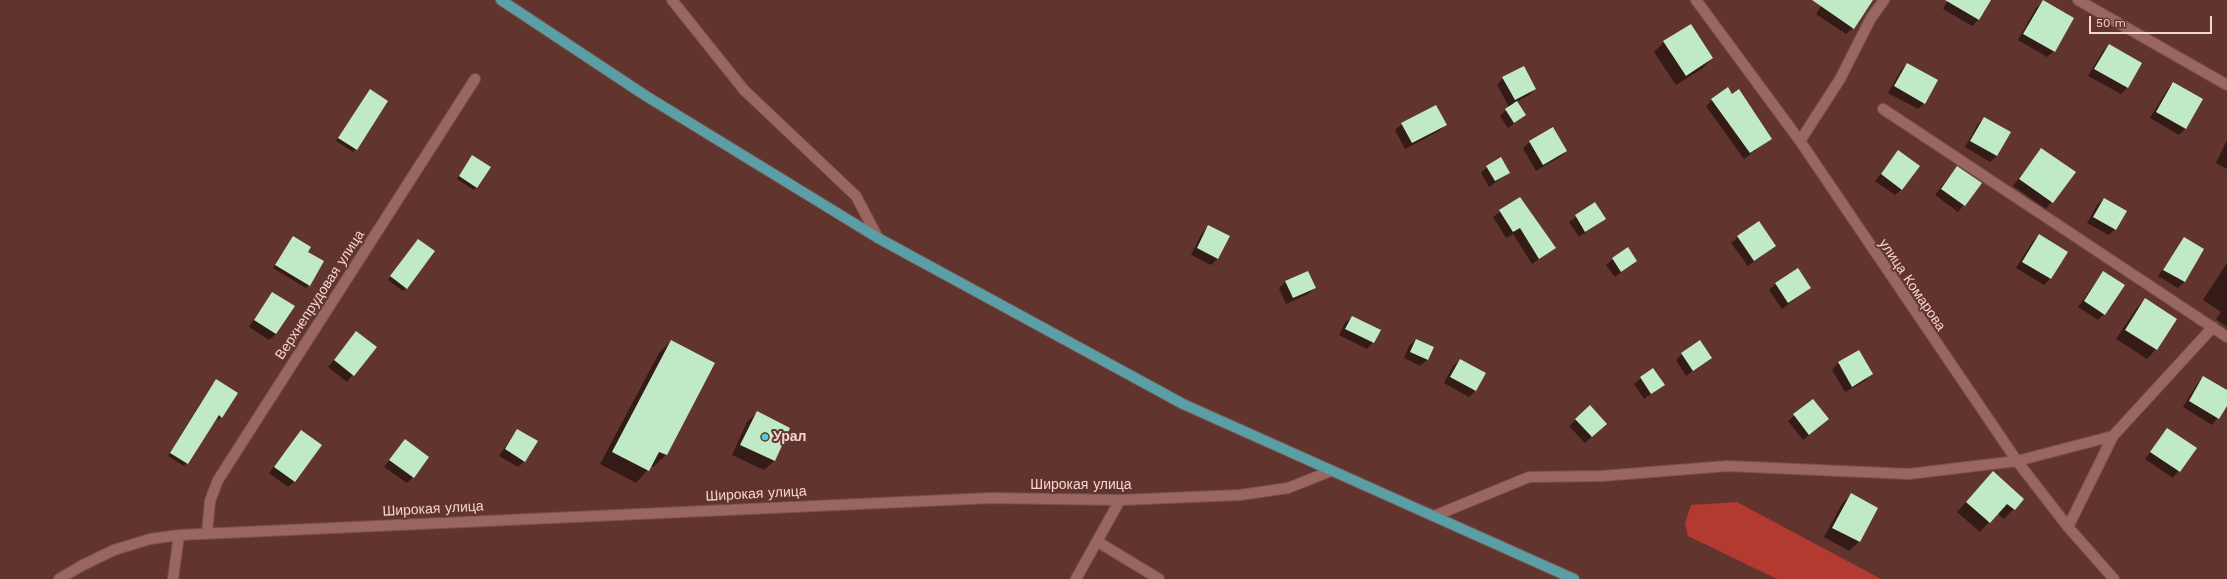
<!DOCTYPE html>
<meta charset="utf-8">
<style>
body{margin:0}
#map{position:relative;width:2227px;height:579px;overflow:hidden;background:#62342e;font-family:"Work Sans",sans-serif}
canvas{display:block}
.scale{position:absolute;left:2089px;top:16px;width:123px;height:18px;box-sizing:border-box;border:2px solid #f3d5d1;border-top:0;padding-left:5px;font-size:12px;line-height:14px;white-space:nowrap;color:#f3d5d1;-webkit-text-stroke:3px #62342e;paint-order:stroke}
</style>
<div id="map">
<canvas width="2227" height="579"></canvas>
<div class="scale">50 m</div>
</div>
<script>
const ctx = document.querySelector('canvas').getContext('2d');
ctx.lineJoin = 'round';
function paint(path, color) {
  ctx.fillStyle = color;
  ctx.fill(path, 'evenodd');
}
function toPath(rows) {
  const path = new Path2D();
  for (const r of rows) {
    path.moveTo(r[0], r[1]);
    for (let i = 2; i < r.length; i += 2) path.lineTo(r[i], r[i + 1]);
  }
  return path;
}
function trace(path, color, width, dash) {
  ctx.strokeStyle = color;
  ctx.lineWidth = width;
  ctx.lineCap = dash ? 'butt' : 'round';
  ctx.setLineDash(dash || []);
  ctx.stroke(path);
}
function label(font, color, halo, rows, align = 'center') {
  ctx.font = font + ' "Work Sans",sans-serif';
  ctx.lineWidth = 4;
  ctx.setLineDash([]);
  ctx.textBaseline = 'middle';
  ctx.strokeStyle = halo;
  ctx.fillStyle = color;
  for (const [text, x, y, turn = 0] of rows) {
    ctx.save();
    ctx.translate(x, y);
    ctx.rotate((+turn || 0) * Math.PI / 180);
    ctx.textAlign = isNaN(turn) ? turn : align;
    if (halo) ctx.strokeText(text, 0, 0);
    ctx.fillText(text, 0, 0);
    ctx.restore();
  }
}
const forest = toPath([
 [1737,502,1881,579,1777,579,1688,536,1685,523,1691,505]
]);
const shadow = toPath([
 [1825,0,1870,0,1853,28,1846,34,1816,14],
 [1948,0,1990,0,1979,19,1972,26,1943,9],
 [2043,2,2054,51,2047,57,2018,40,2036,8],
 [1691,25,1712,58,1703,68,1676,85,1654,52,1664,42],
 [2109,45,2141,63,2127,88,2121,94,2088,76,2103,51],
 [1908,64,1924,103,1918,109,1888,93,1901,70],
 [1503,78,1535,89,1529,95,1516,102,1525,115,1508,128,1500,116,1509,107,1497,85],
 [2173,83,2185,129,2179,135,2150,118,2167,90],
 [370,91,356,149,353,152,336,141],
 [1732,96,1771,139,1744,159,1706,106,1712,100],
 [1984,118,1997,156,1990,162,1965,147,1978,124],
 [1402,124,1446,124,1439,131,1405,149,1395,130],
 [1553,129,1566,151,1560,157,1536,171,1523,148,1530,142],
 [2227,140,2227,169,2216,163],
 [2041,149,2074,172,2046,209,2013,186],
 [1899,151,1902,189,1895,195,1875,181],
 [470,160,477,187,474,190,457,179],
 [1487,167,1509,172,1489,187,1481,173],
 [1957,167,1981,183,1958,212,1935,195],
 [1520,198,1554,248,1532,264,1513,234,1506,238,1493,217],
 [2104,199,2115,229,2109,235,2087,223,2097,205],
 [1595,203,1605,218,1579,237,1569,222],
 [1209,226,1229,236,1217,259,1211,265,1191,255,1202,233],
 [2039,235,2067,252,2050,279,2044,285,2016,268,2033,241],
 [293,237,307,252,309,285,306,288,273,268],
 [1738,237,1775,246,1748,266,1731,243],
 [2184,239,2184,282,2178,288,2158,276],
 [418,240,406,288,403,291,388,280],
 [1613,259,1636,261,1615,277,1606,265],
 [2227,263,2227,327,2216,319,2221,312,2203,300],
 [2103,272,2104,314,2098,320,2078,307],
 [1286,281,1315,288,1308,294,1286,304,1279,288],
 [1776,284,1810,288,1782,309,1769,290],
 [272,293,276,334,269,340,249,327],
 [2145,299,2176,319,2156,349,2147,359,2116,339,2136,309],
 [1352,317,1373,342,1367,349,1339,335,1345,323],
 [356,332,375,347,347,382,328,367],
 [1416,340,1432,348,1427,360,1420,366,1404,358,1409,346],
 [671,341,714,363,666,455,653,467,651,466,636,483,600,464,659,353],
 [1858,352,1871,374,1865,381,1845,392,1832,370,1838,363],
 [1682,354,1711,357,1686,376,1676,360],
 [1460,360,1485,374,1475,391,1469,397,1444,383,1453,366],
 [1641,378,1663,385,1644,399,1634,384],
 [2203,378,2227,392,2227,404,2212,425,2183,407,2197,384],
 [213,383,221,417,218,420,216,418,184,466,168,456],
 [1813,400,1822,425,1803,440,1788,421],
 [1590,407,1599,430,1585,443,1569,426],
 [757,413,789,428,774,461,764,470,732,455,747,422],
 [2167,429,2195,449,2173,478,2145,459],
 [517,430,525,461,518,467,499,456],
 [302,431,295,481,288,487,269,473],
 [405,441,413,477,407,483,384,467],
 [1984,482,2023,499,2004,519,1997,513,1980,532,1957,512],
 [1851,494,1877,508,1859,542,1849,551,1824,537,1842,504]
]);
const building = toPath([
 [1812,0,1873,0,1854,29],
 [1945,0,1991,0,1979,20],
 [2043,0,2074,18,2055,52,2023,34],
 [1691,24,1713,58,1686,76,1663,41],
 [2109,44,2142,63,2128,88,2094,69],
 [1907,63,1938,80,1925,104,1894,86],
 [1524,66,1536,89,1515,100,1502,77],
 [2173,82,2203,99,2186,129,2156,112],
 [1728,87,1732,94,1739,89,1772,139,1750,153,1711,99],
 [370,89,388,101,357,150,338,138],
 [1517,101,1526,115,1514,123,1505,109],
 [1436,105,1447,125,1412,143,1401,123],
 [1984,117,2011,132,1997,156,1970,141],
 [1553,127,1567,151,1543,165,1529,141],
 [2041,148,2076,172,2053,203,2019,179],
 [1898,150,1920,166,1902,190,1881,174],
 [472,155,491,167,477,188,459,176],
 [1501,157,1510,173,1495,181,1486,166],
 [1957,166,1982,183,1965,206,1941,189],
 [1520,197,1556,248,1539,259,1520,228,1513,232,1499,210],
 [2104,198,2127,211,2116,230,2093,217],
 [1595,202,1606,219,1585,232,1575,215],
 [1759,221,1776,246,1754,261,1737,236],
 [1208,225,1230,236,1218,259,1197,248],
 [2039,234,2068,252,2051,279,2022,262],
 [293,236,311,247,308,252,324,261,310,286,275,265],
 [2184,237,2204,249,2185,282,2163,270],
 [418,239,435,251,407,289,390,276],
 [1628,247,1637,261,1621,272,1612,258],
 [1798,268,1811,288,1788,303,1775,283],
 [1308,271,1316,288,1293,298,1285,281],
 [2103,271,2125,285,2105,315,2084,301],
 [272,292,295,306,276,334,254,320],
 [2145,298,2177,319,2157,350,2125,330],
 [1352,316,1381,330,1374,343,1345,329],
 [356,331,377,347,354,376,334,360],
 [1416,339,1434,347,1428,360,1410,352],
 [671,340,715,363,667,455,659,452,649,471,612,452],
 [1700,340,1712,358,1693,371,1681,353],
 [1859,350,1873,374,1852,387,1838,362],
 [1460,359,1486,373,1476,391,1450,377],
 [1653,368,1665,385,1651,394,1640,377],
 [2203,376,2227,390,2227,406,2219,419,2189,401],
 [216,379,238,393,222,418,219,415,188,464,170,453],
 [1813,399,1829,419,1809,435,1793,414],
 [1590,405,1607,424,1592,437,1575,419],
 [757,411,790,428,775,461,740,445],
 [2167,428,2197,448,2180,472,2150,452],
 [517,429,538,441,525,462,505,449],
 [301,430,322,445,295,482,274,467],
 [405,439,429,457,414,478,389,460],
 [1993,471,2024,499,2015,510,2007,504,1990,523,1966,502],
 [1851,493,1878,508,1860,542,1832,528]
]);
const minor = toPath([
 [672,0,744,90,856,196,878,238],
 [1696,0,1800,141,2017,461,2068,527,2114,579],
 [2078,0,2227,85],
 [1883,109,2227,337],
 [1800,141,1840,79,1871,18,1884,0],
 [1434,516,1529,477,1602,476,1727,466,1909,474,2017,461,2113,436],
 [2068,527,2113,436,2213,327],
 [207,533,210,501,218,480,475,79],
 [1098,542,1159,579],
 [59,579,83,565,114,550,150,539,179,535,991,498,1120,500,1240,495,1288,488,1331,471],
 [173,579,179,535],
 [1076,579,1120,500]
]);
const primary = toPath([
 [501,0,646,96,878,238,1183,404,1574,579]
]);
const markers = [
 [765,437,4,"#53cbdb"]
];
const streetNames = [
 ["улица Комарова",1912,285,56],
 ["Верхнепрудовая улица",320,295,-57],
 ["Широкая улица",1081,485],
 ["Широкая улица",756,494,-3],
 ["Широкая улица",433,509,-3]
];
const poiNames = [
 ["Урал",773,437]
];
paint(forest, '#b33a31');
paint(shadow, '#0007');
paint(building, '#c0eac5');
trace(minor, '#79524e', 12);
trace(primary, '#79524e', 12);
trace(minor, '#9a6760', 10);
trace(primary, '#5a9ea6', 10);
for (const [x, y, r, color] of markers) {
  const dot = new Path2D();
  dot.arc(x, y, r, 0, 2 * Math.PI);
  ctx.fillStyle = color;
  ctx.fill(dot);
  trace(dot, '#62342e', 1.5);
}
label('14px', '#f3d5d1', '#62342e', streetNames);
label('bold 14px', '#f3d5d1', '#62342e', poiNames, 'left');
</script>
